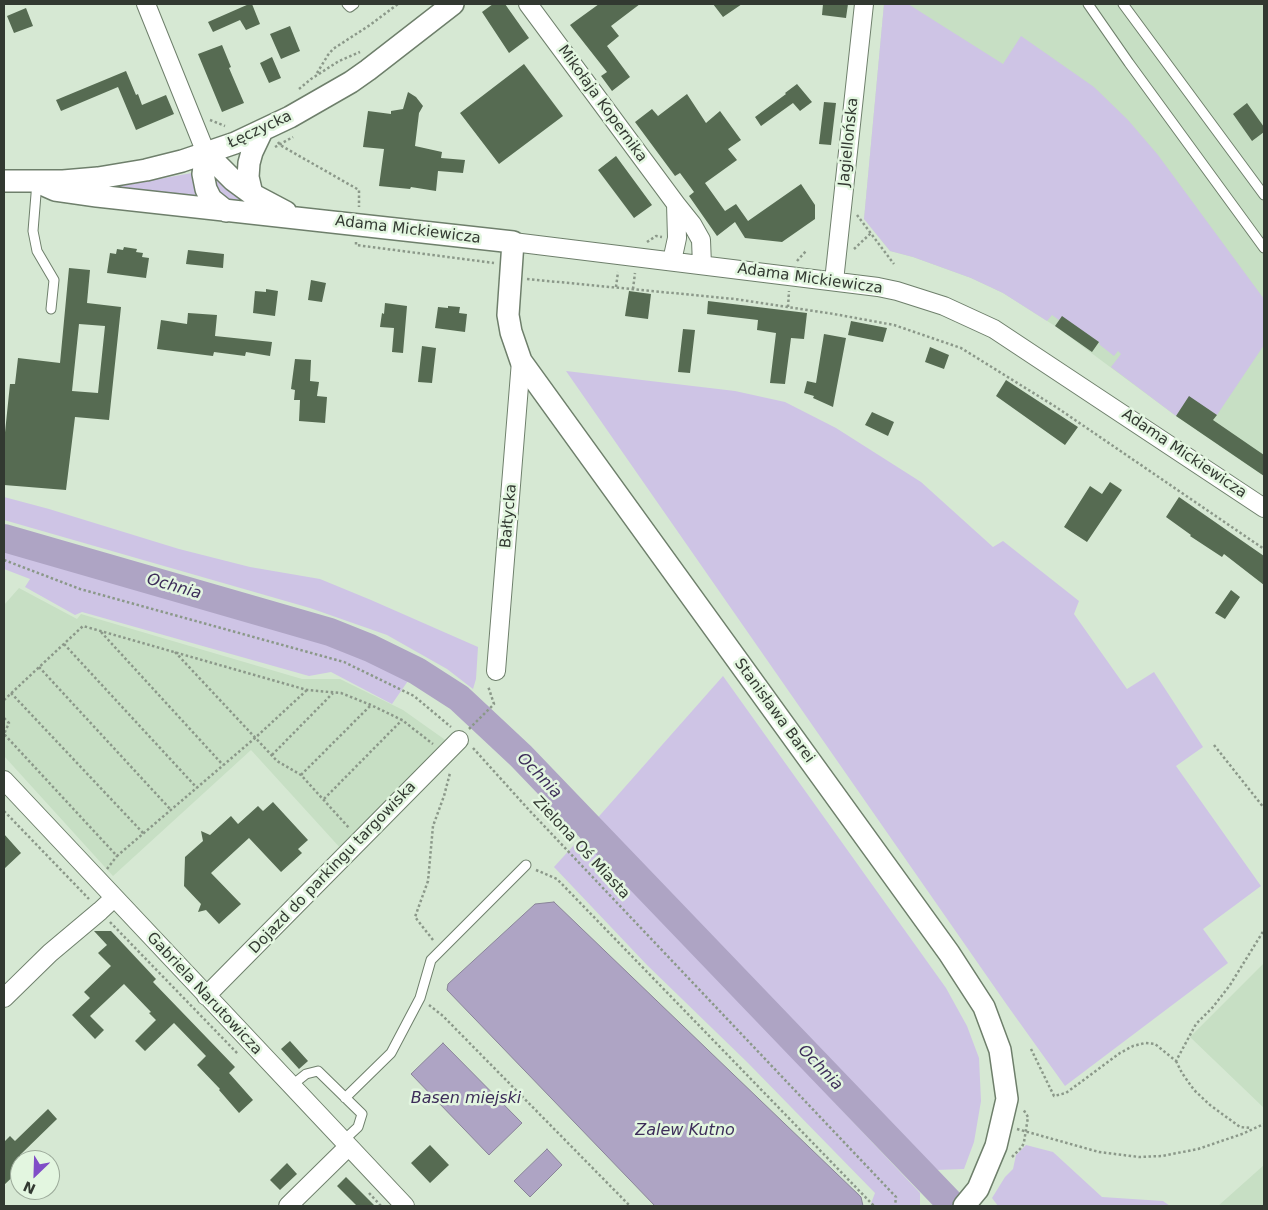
<!DOCTYPE html>
<meta charset="utf-8">
<style>
body{margin:0}
#map{position:relative;width:1268px;height:1210px;overflow:hidden;background:#d6e8d3;font-family:"DejaVu Sans",sans-serif}
canvas{display:block}
.frame{position:absolute;inset:0;border:5px solid #323931;pointer-events:none}
.north{position:absolute;left:10px;top:1150px;width:50px;height:50px;box-sizing:border-box;background:#e3f6e0;border:1px solid #9caa9a;border-radius:50%;rotate:204deg;font-size:14px;font-weight:700;line-height:20px;text-align:center;color:#323931}
.north::after{content:'';display:block;margin:auto;width:18px;height:22px;background:#804ec7;clip-path:polygon(50% 0,100% 100%,50% 72%,0 100%)}
</style>
<div id="map">
<canvas width="1268" height="1210"></canvas>
<div class="frame"></div>
<div class="north">N</div>
</div>
<script>
const ctx = document.querySelector('canvas').getContext('2d');
ctx.lineJoin = 'round';
function paint(path, color) {
  ctx.fillStyle = color;
  ctx.fill(path, 'evenodd');
}
function toPath(rows) {
  const path = new Path2D();
  for (const r of rows) {
    path.moveTo(r[0], r[1]);
    for (let i = 2; i < r.length; i += 2) path.lineTo(r[i], r[i + 1]);
  }
  return path;
}
function trace(path, color, width, dash) {
  ctx.strokeStyle = color;
  ctx.lineWidth = width;
  ctx.lineCap = dash ? 'butt' : 'round';
  ctx.setLineDash(dash || []);
  ctx.stroke(path);
}
function label(font, color, halo, rows, align = 'center') {
  ctx.font = font + ' "DejaVu Sans",sans-serif';
  ctx.lineWidth = 5;
  ctx.setLineDash([]);
  ctx.textBaseline = 'middle';
  ctx.strokeStyle = halo;
  ctx.fillStyle = color;
  for (const [text, x, y, turn = 0] of rows) {
    ctx.save();
    ctx.translate(x, y);
    ctx.rotate((+turn || 0) * Math.PI / 180);
    ctx.textAlign = isNaN(turn) ? turn : align;
    if (halo) ctx.strokeText(text, 0, 0);
    ctx.fillText(text, 0, 0);
    ctx.restore();
  }
}
const built = toPath([
 [884,4,1264,4,1264,476,1176,416,1055,326,1003,293,971,278,913,257,890,251,864,219],
 [19,588,77,619,81,614,302,679,340,679,403,710,451,744,343,851,251,750,113,876,4,756,4,605],
 [1264,963,1264,1108,1190,1037],
 [1264,1165,1264,1206,1218,1206]
]);
const green = toPath([
 [884,4,908,4,1003,64,1021,36,1094,87,1128,120,1158,155,1264,299,1264,345,1217,415,1189,397,1176,416,1111,367,1121,354,1118,351,1114,356,1100,345,1099,342,1062,317,1059,320,1052,315,1047,321,1003,293,971,278,913,257,890,251,864,219],
 [197,172,207,202,104,189],
 [211,172,253,203,230,204,217,194],
 [566,371,735,391,785,402,836,428,921,482,993,547,1003,541,1079,601,1074,614,1127,689,1154,672,1203,747,1176,766,1261,886,1203,929,1228,963,1065,1086,1007,1005],
 [4,497,49,509,179,549,250,567,320,579,371,600,478,647,476,679,473,689,447,669,387,635,310,608,4,520],
 [4,544,153,589,270,623,298,628,339,642,376,658,410,678,392,704,331,672,309,676,82,612,75,615,25,587,30,579,4,569],
 [723,676,946,988,967,1026,979,1058,981,1101,974,1142,964,1169,936,1170,918,1156,594,822],
 [583,835,920,1193,920,1206,870,1206,875,1193,748,1063,647,965,554,867],
 [1026,1145,1053,1152,1102,1197,1163,1201,1170,1206,998,1206,992,1198,1005,1177,1013,1169,1016,1155]
]);
const water = toPath([
 [554,902,861,1197,863,1206,655,1206,447,990,448,984,535,904,554,902],
 [443,1043,522,1123,489,1155,411,1074,443,1043],
 [547,1149,562,1165,530,1197,514,1181,547,1149]
]);
const river = toPath([
 [4,538,330,632,370,648,417,671,459,698,521,756,953,1206]
]);
const building = toPath([
 [249,4,252,4,260,24,246,30,240,20,213,32,208,22],
 [493,4,505,4,529,38,509,53,482,12],
 [599,4,640,4,611,26,619,36,607,46,630,77,612,91,601,76,607,72,570,25],
 [713,4,742,4,723,17],
 [823,4,848,4,846,18,822,15],
 [26,8,33,26,14,33,7,16],
 [290,26,300,51,281,59,270,34],
 [222,45,231,67,229,68,244,103,222,112,198,54],
 [272,57,281,78,269,83,260,63],
 [524,64,563,116,499,164,460,113],
 [126,71,136,95,138,94,142,105,166,95,174,114,136,130,118,87,61,111,56,100],
 [797,84,812,102,800,111,793,103,761,126,755,117,786,94,785,93],
 [408,92,416,97,423,106,419,113,415,146,442,152,441,158,465,160,463,173,438,171,436,191,411,187,410,189,379,186,384,149,363,147,368,111,391,114,391,111,403,109],
 [687,94,706,123,720,111,741,140,728,149,737,160,705,183,725,211,736,204,748,221,801,184,815,205,815,219,782,242,745,238,735,222,717,236,689,196,694,192,680,173,675,176,635,122,652,109,658,116],
 [824,102,836,103,831,145,819,144],
 [1247,103,1264,127,1264,132,1252,141,1233,114],
 [616,156,652,205,634,218,598,170],
 [124,247,137,249,136,252,143,253,142,257,149,258,146,278,107,273,110,253,116,254,117,249,123,250],
 [188,250,224,254,223,268,186,264],
 [69,268,90,270,87,303,121,307,109,420,75,417,66,490,4,485,4,442,10,384,15,384,18,358,60,363],
 [79,324,105,326,98,393,72,391],
 [311,280,326,283,322,302,308,300],
 [266,289,278,291,275,316,253,313,255,291,266,292],
 [629,291,651,294,648,319,625,316],
 [708,301,807,313,804,339,791,338,785,384,770,383,776,333,757,330,758,320,707,314],
 [385,303,407,306,403,353,392,352,394,328,380,327,382,313,384,314],
 [448,306,460,307,459,313,467,314,465,332,435,328,438,307,448,308],
 [188,313,217,315,215,336,272,342,270,356,246,352,245,356,214,352,213,356,157,349,161,320,187,324],
 [1062,316,1099,342,1092,352,1055,326],
 [851,321,887,328,883,342,848,335],
 [683,329,695,330,690,373,678,372],
 [824,334,846,338,833,407,813,398,814,396,804,393,807,381,816,383],
 [422,346,436,348,432,383,418,382],
 [930,347,949,355,944,369,925,362],
 [295,359,311,360,310,381,319,382,317,396,327,397,325,423,299,421,300,400,294,400,295,390,291,389],
 [1006,380,1078,427,1065,445,996,396],
 [1189,396,1217,415,1213,420,1264,455,1264,476,1176,416],
 [872,412,894,422,888,436,865,425],
 [1110,482,1122,490,1087,542,1064,527,1090,486,1102,494],
 [1179,497,1264,556,1264,585,1224,554,1222,557,1190,536,1191,535,1166,517],
 [1231,590,1240,597,1225,619,1215,613],
 [273,802,308,840,298,849,302,853,281,872,249,838,211,873,241,904,219,924,206,910,198,912,201,904,184,886,185,857,203,841,201,831,210,835,231,816,238,824,258,806,263,811],
 [4,834,21,853,4,869],
 [94,931,111,931,156,979,153,982,235,1067,229,1073,253,1100,239,1113,219,1090,220,1089,197,1065,206,1056,174,1023,145,1051,135,1041,156,1020,149,1013,151,1012,124,984,90,1016,104,1030,95,1039,72,1015,90,998,84,992,111,966,98,953,107,945],
 [290,1041,308,1061,299,1069,281,1049],
 [48,1109,57,1119,20,1155,20,1170,4,1185,4,1142,10,1136,15,1141],
 [430,1145,449,1165,430,1183,411,1163],
 [287,1163,297,1174,280,1190,270,1180],
 [346,1177,375,1206,357,1206,337,1186]
]);
const path = toPath([
 [317,73,328,55,333,49,370,25,398,4],
 [299,89,311,79,339,61,360,52],
 [210,120,225,126],
 [278,142,280,145,359,190,359,207],
 [275,147,293,137],
 [857,215,894,264],
 [356,242,356,245,494,263],
 [647,242,656,236,662,237],
 [854,249,871,233],
 [797,261,806,251],
 [527,279,735,299,834,314,894,325,961,348,1056,407,1264,549],
 [616,287,618,272],
 [633,289,635,273],
 [788,307,789,291],
 [4,560,80,589,344,662,414,696,451,727],
 [101,632,223,765],
 [64,644,197,788],
 [175,652,277,761,301,775,350,829],
 [39,667,171,810],
 [11,693,144,834],
 [4,700,83,626,307,690,341,693,371,705,402,720,433,744],
 [4,718,9,723,4,734,117,856,255,738,307,690],
 [469,729,494,704,488,686],
 [1214,745,1264,808],
 [473,748,529,810,896,1197,895,1206],
 [272,755,333,693],
 [301,775,371,705],
 [324,799,402,720],
 [4,811,89,899],
 [107,869,117,856],
 [536,870,557,879,874,1206],
 [110,922,238,1054],
 [433,940,415,917,428,881,433,826,444,796,450,773],
 [429,1005,443,1016,630,1206],
 [1031,1049,1054,1096,1066,1093,1120,1053,1133,1046,1145,1043,1155,1044,1176,1061,1196,1024,1213,1007,1230,985,1264,930],
 [1176,1061,1182,1073,1194,1090,1210,1105,1240,1127,1251,1128],
 [1017,1129,1099,1152,1139,1157,1162,1156,1198,1149,1242,1134,1264,1124],
 [1012,1157,1022,1147,1024,1142,1028,1117,1023,1109],
 [369,1193,381,1206]
]);
const service = toPath([
 [347,4,350,7,354,4],
 [1088,4,1129,63,1264,248],
 [1123,4,1264,195],
 [37,182,33,231,37,251,54,280,51,309],
 [291,1086,306,1074,318,1071,362,1114,358,1127,343,1141],
 [345,1098,391,1053,420,998,431,960,526,865]
]);
const minor = toPath([
 [146,4,206,153],
 [528,4,676,204],
 [513,242,878,287,897,291,944,306,994,329,1264,508],
 [672,261,677,238,676,204,692,224,701,240,702,265],
 [834,281,864,4],
 [496,671,521,361],
 [4,780,405,1206],
 [206,996,459,740],
 [4,998,50,953,100,911,114,898],
 [288,1206,348,1147]
]);
const tertiary = toPath([
 [206,153,233,180,252,194,286,212],
 [206,153,203,174,206,189,211,199,226,211],
 [4,181,63,181,98,178,146,170,182,161,235,143,290,117,351,82,368,70,453,4],
 [37,182,55,190,97,196,513,242,508,315,511,332,521,361,949,953,984,1007,1000,1050,1007,1099,996,1146,978,1189,964,1206],
 [252,194,248,177,249,163,252,152,262,131]
]);
const streetNames = [
 ["Mikołaja Kopernika",602,104,54],
 ["Łęczycka",260,130,-25],
 ["Jagiellońska",849,142,-84],
 ["Adama Mickiewicza",408,230,7],
 ["Adama Mickiewicza",810,279,8],
 ["Adama Mickiewicza",1184,454,34],
 ["Bałtycka",509,516,-85],
 ["Stanisława Barei",774,711,54],
 ["Zielona Oś Miasta",581,848,47],
 ["Dojazd do parkingu targowiska",333,868,-46],
 ["Gabriela Narutowicza",204,994,47]
];
const waterNames = [
 ["Ochnia",174,587,16],
 ["Ochnia",539,776,46],
 ["Ochnia",820,1068,46],
 ["Basen miejski",466,1099],
 ["Zalew Kutno",685,1131]
];
paint(built, '#c7dfc4');
paint(green, '#cec4e5');
paint(water, '#aea4c4');
trace(water, '#898498', 1);
trace(river, '#aea4c4', 28);
paint(building, '#566b52');
trace(service, '#6e7f6b', 11);
trace(minor, '#6e7f6b', 20);
trace(tertiary, '#6e7f6b', 24);
trace(path, '#8b9889', 2.5, [2.5, 2.5]);
trace(service, '#fff', 9);
trace(minor, '#fff', 18);
trace(tertiary, '#fff', 21);
label('15px', '#323931', '#e3f6e0', streetNames);
label('italic 16px', '#3d2d59', '#e3f6e0', waterNames);
</script>
